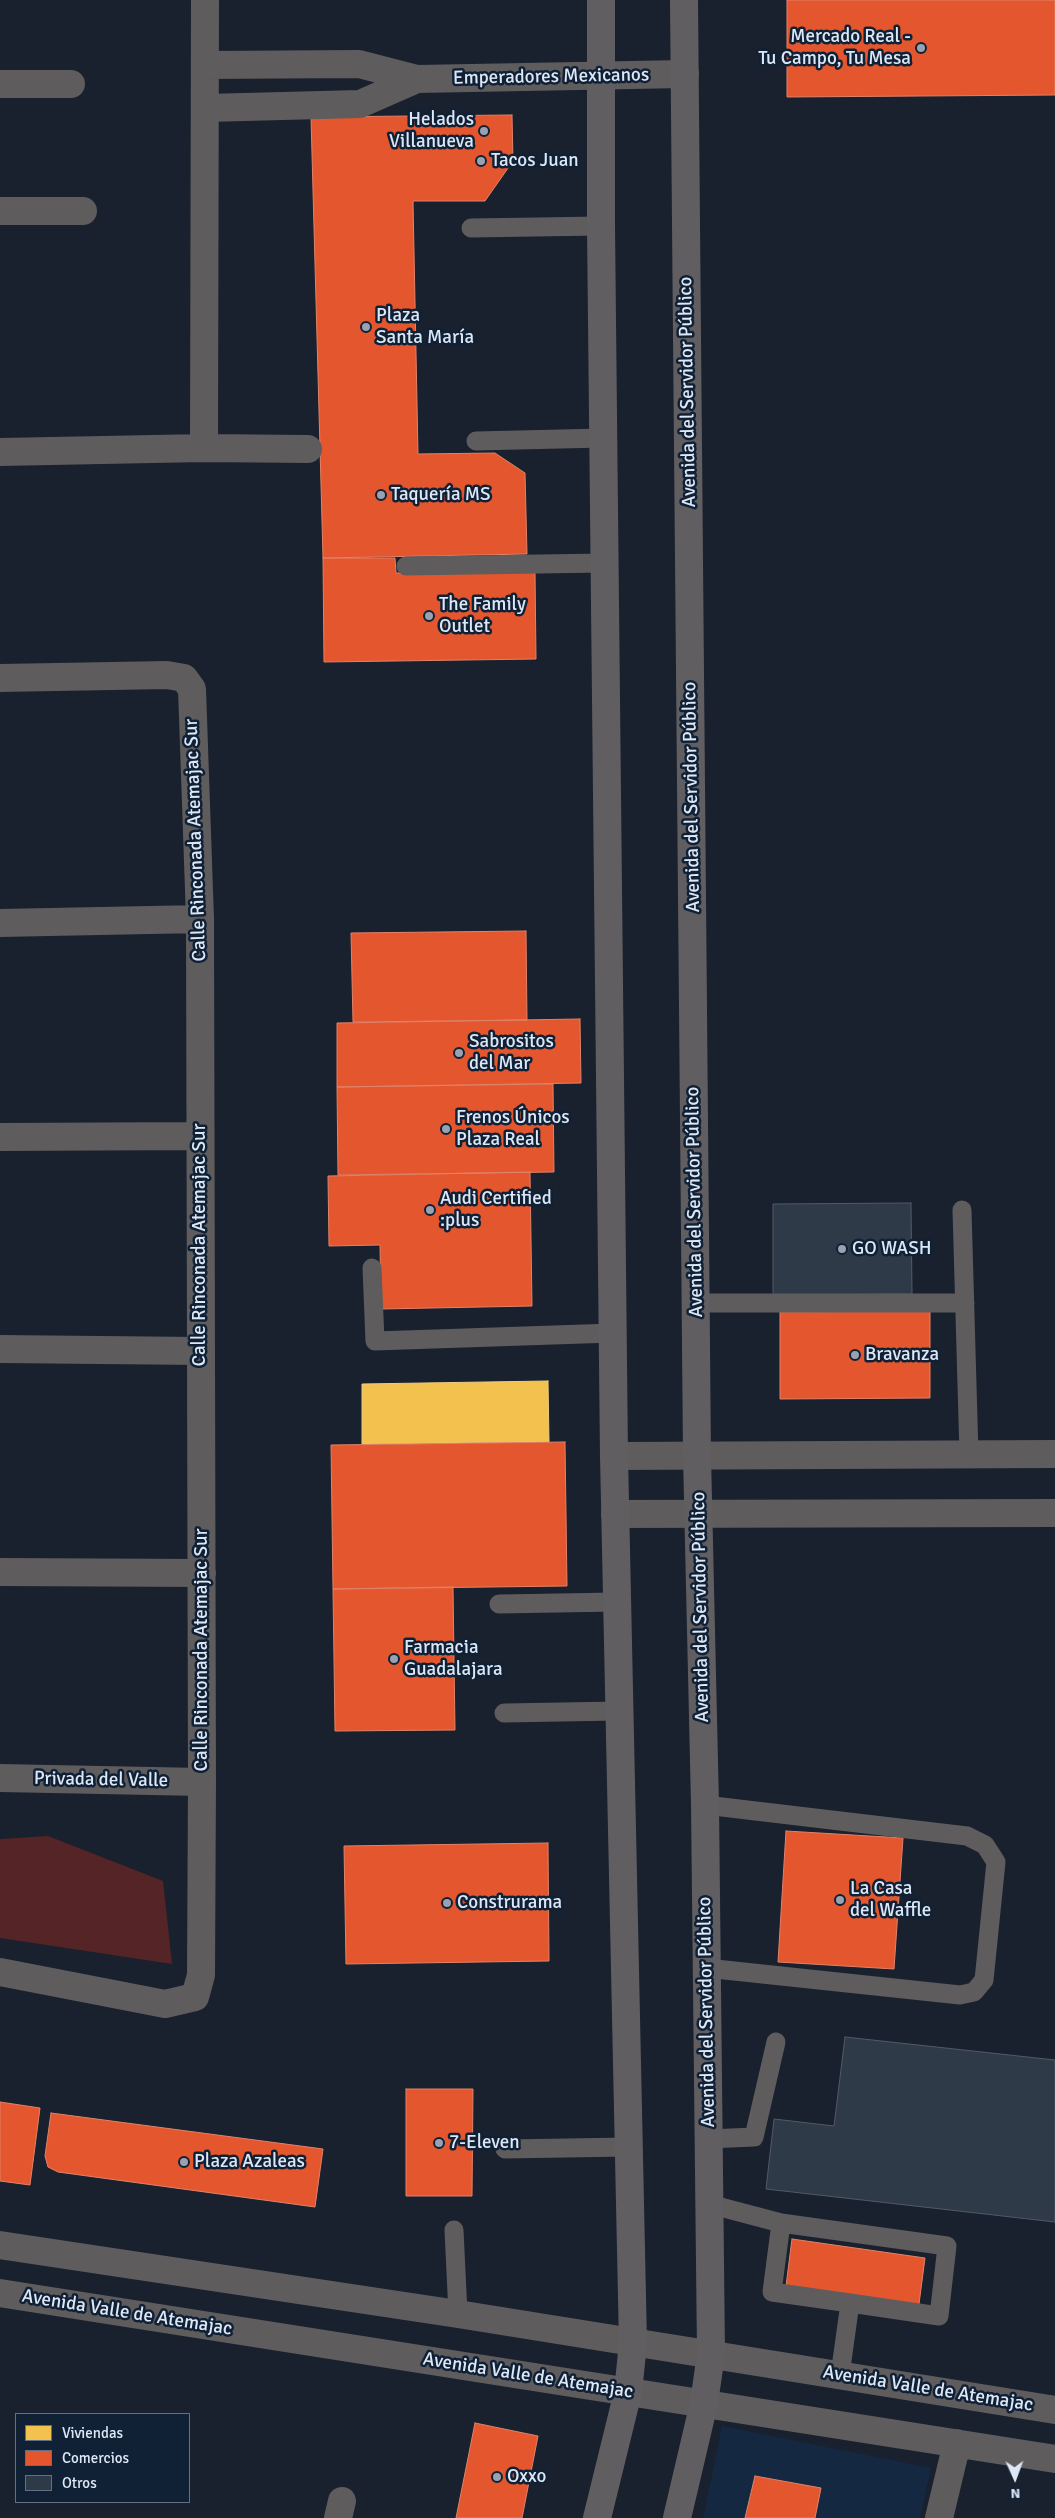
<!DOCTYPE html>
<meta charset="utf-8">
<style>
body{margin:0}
#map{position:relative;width:1055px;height:2518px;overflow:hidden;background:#18212d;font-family:Signika,sans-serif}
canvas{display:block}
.legend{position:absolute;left:15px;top:2413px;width:175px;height:90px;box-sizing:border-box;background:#102035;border:1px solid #627083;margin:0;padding:6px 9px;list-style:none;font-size:15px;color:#dde8f7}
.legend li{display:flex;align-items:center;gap:10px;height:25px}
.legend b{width:25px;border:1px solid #627083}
.north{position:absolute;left:990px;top:2453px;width:50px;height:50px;-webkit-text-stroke:4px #102035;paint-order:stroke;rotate:178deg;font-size:14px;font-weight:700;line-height:20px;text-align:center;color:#dde8f7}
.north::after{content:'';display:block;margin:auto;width:18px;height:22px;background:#dde8f7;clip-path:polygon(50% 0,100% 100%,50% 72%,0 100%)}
</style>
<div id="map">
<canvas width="1055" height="2518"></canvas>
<ul class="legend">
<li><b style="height:14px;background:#f2c14e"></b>Viviendas</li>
<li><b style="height:14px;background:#e4572e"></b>Comercios</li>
<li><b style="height:14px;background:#2f3a49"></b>Otros</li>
</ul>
<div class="north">N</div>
</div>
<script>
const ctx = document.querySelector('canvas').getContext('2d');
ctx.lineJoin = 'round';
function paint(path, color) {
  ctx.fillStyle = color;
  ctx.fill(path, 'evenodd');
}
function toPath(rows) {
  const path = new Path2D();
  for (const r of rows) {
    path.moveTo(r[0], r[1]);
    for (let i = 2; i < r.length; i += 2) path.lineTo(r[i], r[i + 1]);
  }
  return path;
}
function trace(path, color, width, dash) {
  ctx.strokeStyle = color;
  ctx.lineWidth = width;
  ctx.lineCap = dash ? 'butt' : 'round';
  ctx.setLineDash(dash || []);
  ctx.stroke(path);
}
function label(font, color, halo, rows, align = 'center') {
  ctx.font = font + ' Signika,sans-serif';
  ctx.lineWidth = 5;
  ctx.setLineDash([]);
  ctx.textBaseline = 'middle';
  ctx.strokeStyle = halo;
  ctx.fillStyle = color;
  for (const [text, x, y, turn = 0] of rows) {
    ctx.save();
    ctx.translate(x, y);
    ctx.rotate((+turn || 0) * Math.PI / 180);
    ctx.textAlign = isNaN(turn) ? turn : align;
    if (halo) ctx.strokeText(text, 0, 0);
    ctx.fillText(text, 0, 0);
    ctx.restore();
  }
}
const built = toPath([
 [722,2426,931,2468,920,2518,703,2518]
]);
const green = toPath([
 [48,1836,163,1881,172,1964,0,1938,0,1839]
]);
const homes = toPath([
 [548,1381,549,1442,362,1444,362,1384,548,1381]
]);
const shops = toPath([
 [787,0,1055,0,1055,95,787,97,787,0],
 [512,115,513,161,485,201,413,201,418,454,495,453,525,473,527,554,323,558,311,117,512,115],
 [323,558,395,558,396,573,535,572,536,659,324,662,323,558],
 [526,931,527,1020,353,1022,351,933,526,931],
 [580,1019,581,1083,337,1087,337,1023,580,1019],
 [553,1084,554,1172,338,1175,337,1087,553,1084],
 [530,1172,532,1306,381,1309,380,1245,329,1246,328,1176,530,1172],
 [930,1311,930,1398,780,1399,780,1312,930,1311],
 [565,1442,567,1586,333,1589,331,1445,565,1442],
 [453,1587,455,1730,335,1731,333,1589,453,1587],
 [786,1831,903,1838,894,1969,778,1962,786,1831],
 [548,1843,549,1961,346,1964,344,1846,548,1843],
 [406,2089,473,2089,472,2196,406,2196,406,2089],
 [0,2102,40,2108,30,2185,0,2181,0,2102],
 [51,2113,323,2149,315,2207,58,2172,48,2167,45,2156,51,2113],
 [792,2239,925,2258,919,2304,786,2286,792,2239],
 [475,2423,538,2436,522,2518,456,2518,475,2423],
 [755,2476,821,2488,815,2518,745,2518,755,2476]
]);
const building = toPath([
 [911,1203,912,1294,773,1295,773,1204,911,1203],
 [845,2037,1055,2060,1055,2222,766,2189,774,2119,834,2126,845,2037]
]);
const lane = toPath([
 [471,228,601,226],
 [476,441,603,438],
 [406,566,605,563],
 [962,1210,969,1455],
 [372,1268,375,1341,613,1333],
 [696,1303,965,1303],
 [499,1604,616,1602],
 [504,1713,619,1711],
 [705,1805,967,1836,985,1845,996,1862,984,1980,974,1992,960,1995,706,1968],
 [708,2139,754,2137,776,2042],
 [505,2149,629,2147],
 [709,2204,781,2223,947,2246,939,2316,850,2303,840,2375],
 [781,2223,772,2292,850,2303],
 [454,2230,458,2314]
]);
const street = toPath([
 [206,65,359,64,417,79,685,74],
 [0,84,71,84],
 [206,108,360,104,417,79],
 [0,211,83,211],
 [204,448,205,0],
 [0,452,204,448,308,449],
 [0,678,167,675,184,678,192,689,200,919,202,1782,201,1975,195,1997,165,2004,0,1972],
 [0,923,200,919],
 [0,1137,200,1136],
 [0,1349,200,1351],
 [614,1456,1055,1454],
 [615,1514,1055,1513],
 [0,1572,202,1573],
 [0,1778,202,1782],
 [0,2245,458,2314,1055,2410],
 [0,2293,1055,2459],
 [338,2518,342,2501],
 [939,2518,957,2443]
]);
const secondary = toPath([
 [597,2518,628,2392,633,2343,614,1456,601,226,601,0],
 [677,2518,704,2403,711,2354,705,1805,697,1456,684,0]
]);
const markers = [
 [921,48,5,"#98a2b0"],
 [484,131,5,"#98a2b0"],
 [481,161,5,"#98a2b0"],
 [366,327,5,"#98a2b0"],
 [381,495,5,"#98a2b0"],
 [429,616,5,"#98a2b0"],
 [459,1053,5,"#98a2b0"],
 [446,1129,5,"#98a2b0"],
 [430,1210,5,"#98a2b0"],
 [842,1249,5,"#98a2b0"],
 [855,1355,5,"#98a2b0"],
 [394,1659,5,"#98a2b0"],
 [840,1900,5,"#98a2b0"],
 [447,1903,5,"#98a2b0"],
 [439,2143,5,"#98a2b0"],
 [184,2162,5,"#98a2b0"],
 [497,2477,5,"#98a2b0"]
];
const poiNames = [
 ["Mercado Real -",911,37,"right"],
 ["Tu Campo, Tu Mesa",911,59,"right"],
 ["Helados",474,120,"right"],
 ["Villanueva",474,142,"right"],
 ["Tacos Juan",491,161],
 ["Plaza",376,316],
 ["Santa María",376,338],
 ["Taquería MS",391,495],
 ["The Family",439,605],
 ["Outlet",439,627],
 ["Sabrositos",469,1042],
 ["del Mar",469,1064],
 ["Frenos Únicos",456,1118],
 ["Plaza Real",456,1140],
 ["Audi Certified",440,1199],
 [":plus",440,1221],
 ["GO WASH",852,1249],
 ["Bravanza",865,1355],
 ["Farmacia",404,1648],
 ["Guadalajara",404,1670],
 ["La Casa",850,1889],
 ["del Waffle",850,1911],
 ["Construrama",457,1903],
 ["7-Eleven",449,2143],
 ["Plaza Azaleas",194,2162],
 ["Oxxo",507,2477]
];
const streetNames = [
 ["Emperadores Mexicanos",551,77,-1],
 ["Avenida del Servidor Público",688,392,-91],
 ["Avenida del Servidor Público",692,797,-91],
 ["Calle Rinconada Atemajac Sur",196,840,-92],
 ["Avenida del Servidor Público",695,1202,-91],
 ["Calle Rinconada Atemajac Sur",200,1245,-90],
 ["Avenida del Servidor Público",701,1607,-91],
 ["Calle Rinconada Atemajac Sur",202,1650,-90],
 ["Privada del Valle",101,1780,1],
 ["Avenida del Servidor Público",707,2012,-91],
 ["Avenida Valle de Atemajac",127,2313,9],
 ["Avenida Valle de Atemajac",528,2376,9],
 ["Avenida Valle de Atemajac",928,2389,9]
];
paint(built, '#152841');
paint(green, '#542427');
paint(homes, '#f2c14e');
trace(homes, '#eccd81', 1);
paint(shops, '#e4572e');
trace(shops, '#e2826a', 1);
paint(building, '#2f3a49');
trace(building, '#525a65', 1);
trace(lane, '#5f5c5d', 19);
trace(street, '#5f5c5d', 28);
trace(secondary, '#615e62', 28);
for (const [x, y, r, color] of markers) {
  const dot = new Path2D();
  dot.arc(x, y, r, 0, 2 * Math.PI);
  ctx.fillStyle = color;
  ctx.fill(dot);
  trace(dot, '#102035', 2);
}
label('19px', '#dde8f7', '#102035', poiNames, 'left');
label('19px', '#dde8f7', '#102035', streetNames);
</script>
